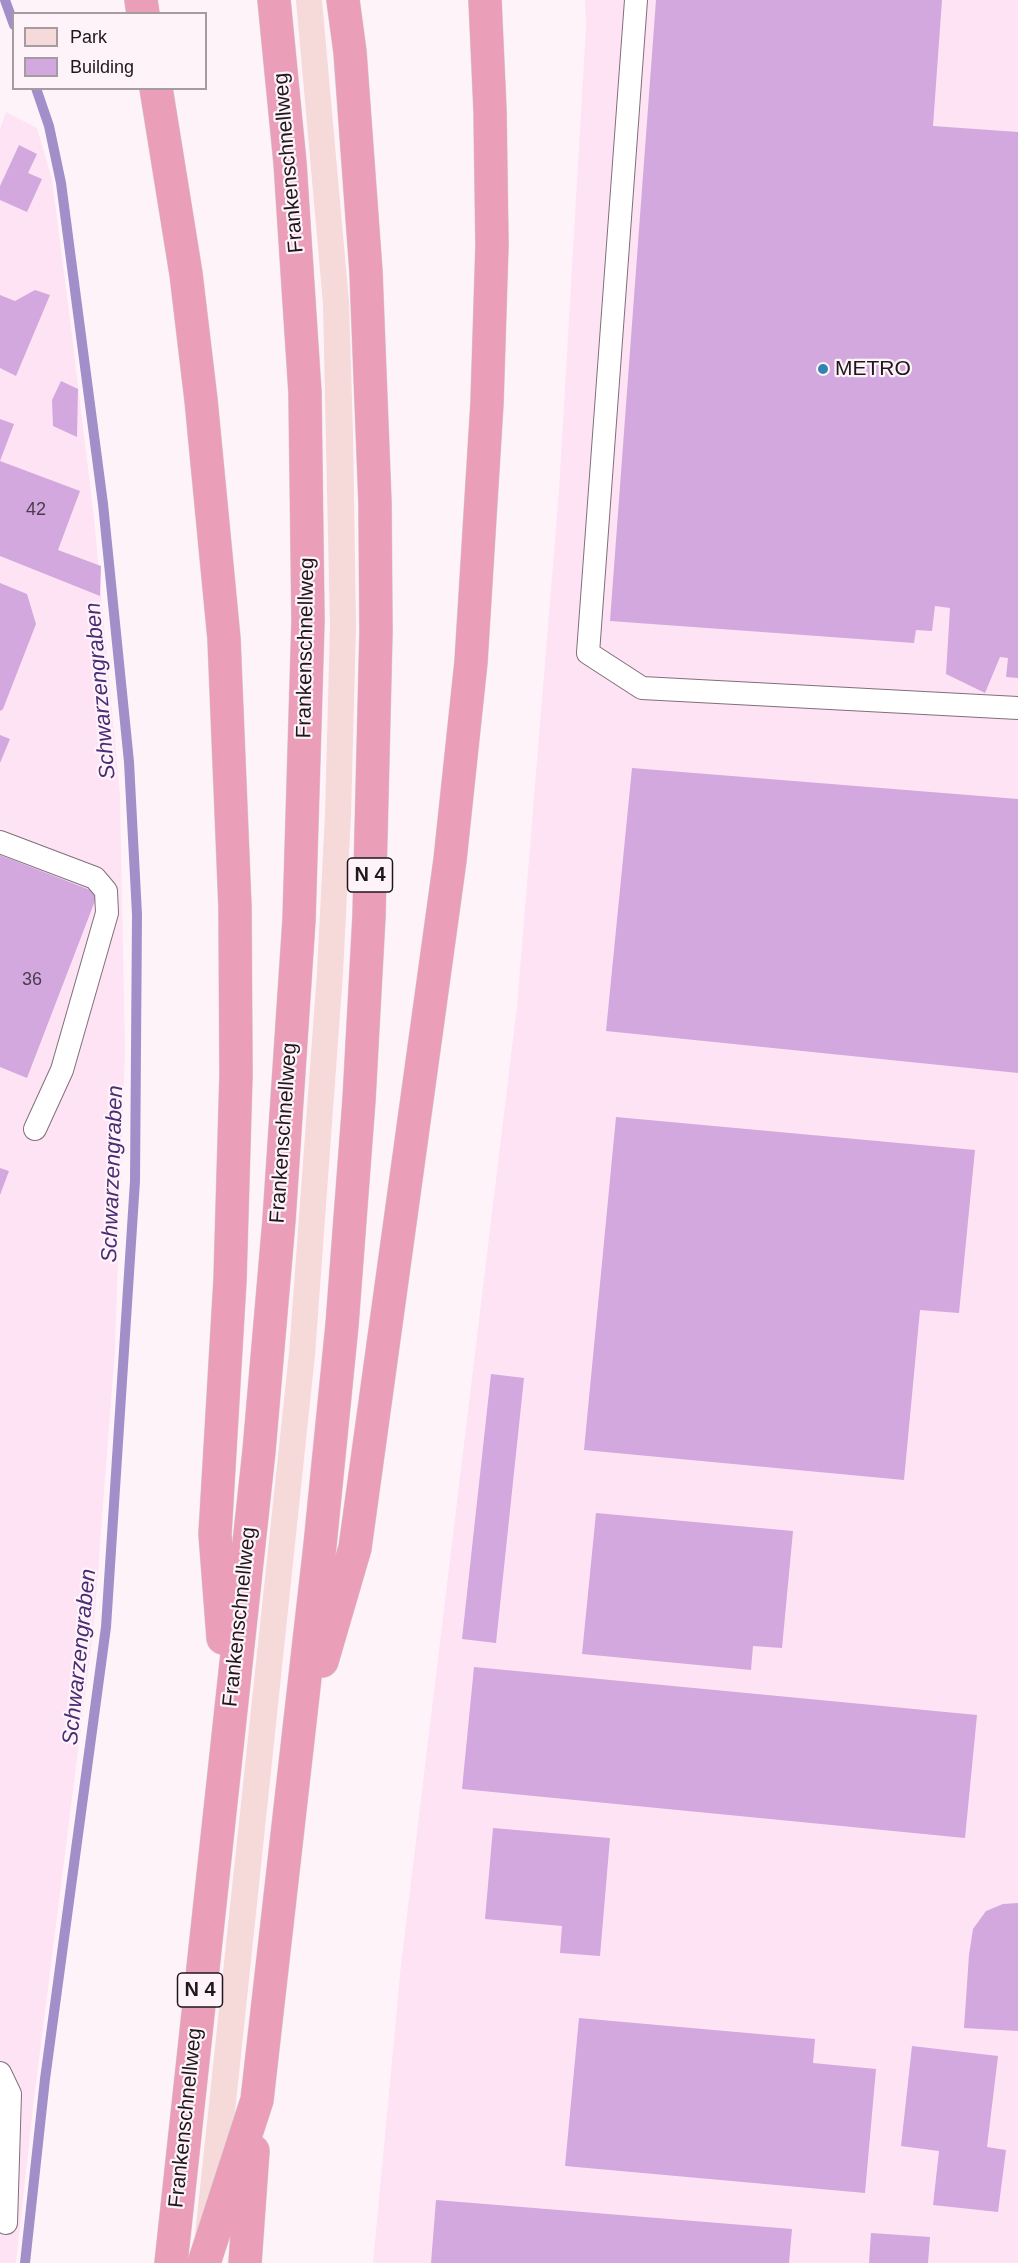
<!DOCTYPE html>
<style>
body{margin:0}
#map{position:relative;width:1018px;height:2263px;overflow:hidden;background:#fff3fa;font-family:Arial,sans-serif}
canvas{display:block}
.legend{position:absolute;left:12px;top:12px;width:195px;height:78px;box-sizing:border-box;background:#fff3fa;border:2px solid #a59ba1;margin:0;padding:8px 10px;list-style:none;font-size:18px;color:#1e171b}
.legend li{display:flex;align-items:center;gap:12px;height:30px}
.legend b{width:30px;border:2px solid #a59ba1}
</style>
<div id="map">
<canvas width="1018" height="2263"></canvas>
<ul class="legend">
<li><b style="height:16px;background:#f6d9d9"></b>Park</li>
<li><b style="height:16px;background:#d2a8de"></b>Building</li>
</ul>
</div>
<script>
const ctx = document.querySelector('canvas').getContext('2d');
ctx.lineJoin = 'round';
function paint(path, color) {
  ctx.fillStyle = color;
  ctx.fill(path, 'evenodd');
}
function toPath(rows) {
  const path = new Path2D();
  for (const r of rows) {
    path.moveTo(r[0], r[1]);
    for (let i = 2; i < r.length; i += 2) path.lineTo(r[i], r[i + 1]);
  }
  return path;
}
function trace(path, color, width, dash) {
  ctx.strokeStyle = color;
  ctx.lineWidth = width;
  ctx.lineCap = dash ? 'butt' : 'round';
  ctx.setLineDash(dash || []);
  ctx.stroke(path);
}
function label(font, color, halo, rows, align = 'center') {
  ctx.font = font + ' Arial,sans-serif';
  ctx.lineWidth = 4.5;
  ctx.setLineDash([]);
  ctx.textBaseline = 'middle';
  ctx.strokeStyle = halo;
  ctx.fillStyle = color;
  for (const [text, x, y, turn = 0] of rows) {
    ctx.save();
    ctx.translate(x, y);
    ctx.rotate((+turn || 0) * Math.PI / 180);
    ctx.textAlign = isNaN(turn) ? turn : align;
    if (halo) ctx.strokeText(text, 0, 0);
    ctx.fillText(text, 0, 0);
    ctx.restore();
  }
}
const built = toPath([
 [585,0,1018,0,1018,2263,373,2263,401,1964,517,1006,559,490,586,26],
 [6,112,37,128,52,179,72,335,94,518,120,796,125,1051,115,1349,94,1624,34,2099,16,2263,0,2263,0,129]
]);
const green = toPath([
 [296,0,322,0,349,302,353,434,356,626,351,815,343,973,315,1355,219,2263,192,2263,289,1353,317,972,325,814,330,626,323,304]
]);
const stream = toPath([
 [5,0,14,25],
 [25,2263,45,2079,106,1627,135,1181,137,915,129,762,103,504,61,183,49,126,36,88]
]);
const building = toPath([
 [656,0,942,0,933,126,1018,132,1018,678,1006,677,1008,658,1000,657,985,693,946,674,950,608,935,606,932,631,916,630,914,643,610,621],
 [19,145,37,154,28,173,42,179,27,212,0,200,0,186],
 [35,290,50,295,16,376,0,368,0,295,15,301],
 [61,381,78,389,77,437,53,426,52,400],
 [0,419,14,424,0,461,80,491,58,550,101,566,100,596,0,556],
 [0,583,27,594,36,624,3,709,0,711],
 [0,735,10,739,0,763],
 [632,768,1018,799,1018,1073,606,1031],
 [0,855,98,893,27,1078,0,1067],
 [616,1117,975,1150,959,1313,920,1310,904,1480,584,1450],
 [0,1168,9,1171,0,1195],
 [491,1374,524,1378,496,1643,462,1639],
 [596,1513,793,1531,782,1648,753,1646,751,1670,582,1654],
 [474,1667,977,1715,965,1838,462,1789],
 [493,1828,610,1838,600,1956,560,1953,562,1926,485,1919],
 [1018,1903,1018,2031,964,2028,969,1955,973,1929,986,1911,1003,1904],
 [579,2018,815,2039,813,2063,876,2069,865,2193,565,2166],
 [912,2046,998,2056,987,2147,1006,2150,998,2212,933,2205,939,2151,901,2146],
 [436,2200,792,2229,789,2263,431,2263],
 [871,2233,930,2237,928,2263,869,2263]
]);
const service = toPath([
 [636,0,588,653,642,688,1018,708],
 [0,842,95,878,106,891,107,913,62,1070,35,1129],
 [0,2073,10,2094,6,2223]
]);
const trunk = toPath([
 [141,0,143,14],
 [156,88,186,274,201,400,224,639,235,907,236,1075,230,1280,215,1534,223,1638],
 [322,1661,355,1548,450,860,471,662,487,403,492,245,490,110,485,0],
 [171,2263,259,1451,279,1220,299,920,308,621,305,393,290,163,274,0],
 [204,2263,257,2100,320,1545,342,1325,359,1100,369,916,376,632,375,503,366,272,350,52,343,0],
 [245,2263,253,2151]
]);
const markers = [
 [823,369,6,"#3283b4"]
];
const numberNames = [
 ["42",36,510],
 ["36",32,980]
];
const shields = [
 [370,875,45],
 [200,1990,45]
];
const shieldNames = [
 ["N 4",370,875],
 ["N 4",200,1990]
];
const streetNames = [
 ["Frankenschnellweg",289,163,-95],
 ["Frankenschnellweg",306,648,-89],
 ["Frankenschnellweg",284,1133,-86],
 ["Frankenschnellweg",240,1617,-84],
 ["Frankenschnellweg",186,2118,-84]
];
const poiNames = [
 ["METRO",835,369]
];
const waterNames = [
 ["Schwarzengraben",101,691,-95],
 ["Schwarzengraben",113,1174,-88],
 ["Schwarzengraben",80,1657,-84]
];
paint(built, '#fee3f5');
paint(green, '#f6d9d9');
trace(stream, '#a28fca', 10);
paint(building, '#d2a8de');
trace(service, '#806f7a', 24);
trace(trunk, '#d6d5d6', 34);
trace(service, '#fff', 22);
trace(trunk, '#ea9eb8', 33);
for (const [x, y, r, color] of markers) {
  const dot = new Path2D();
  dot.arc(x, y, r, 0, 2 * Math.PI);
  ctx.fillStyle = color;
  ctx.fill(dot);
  trace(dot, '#fff3fa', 2);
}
label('18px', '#4b3b4c', null, numberNames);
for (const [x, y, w] of shields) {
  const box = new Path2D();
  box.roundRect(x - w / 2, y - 17, w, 34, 4.5);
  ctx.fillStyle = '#fff3fa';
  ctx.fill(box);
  trace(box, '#1e171b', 1.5);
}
label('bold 20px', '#1e171b', null, shieldNames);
label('21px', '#1e171b', '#fff3fa', streetNames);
label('21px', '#1e171b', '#fff3fa', poiNames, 'left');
label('italic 22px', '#492d74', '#fff3fa', waterNames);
</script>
